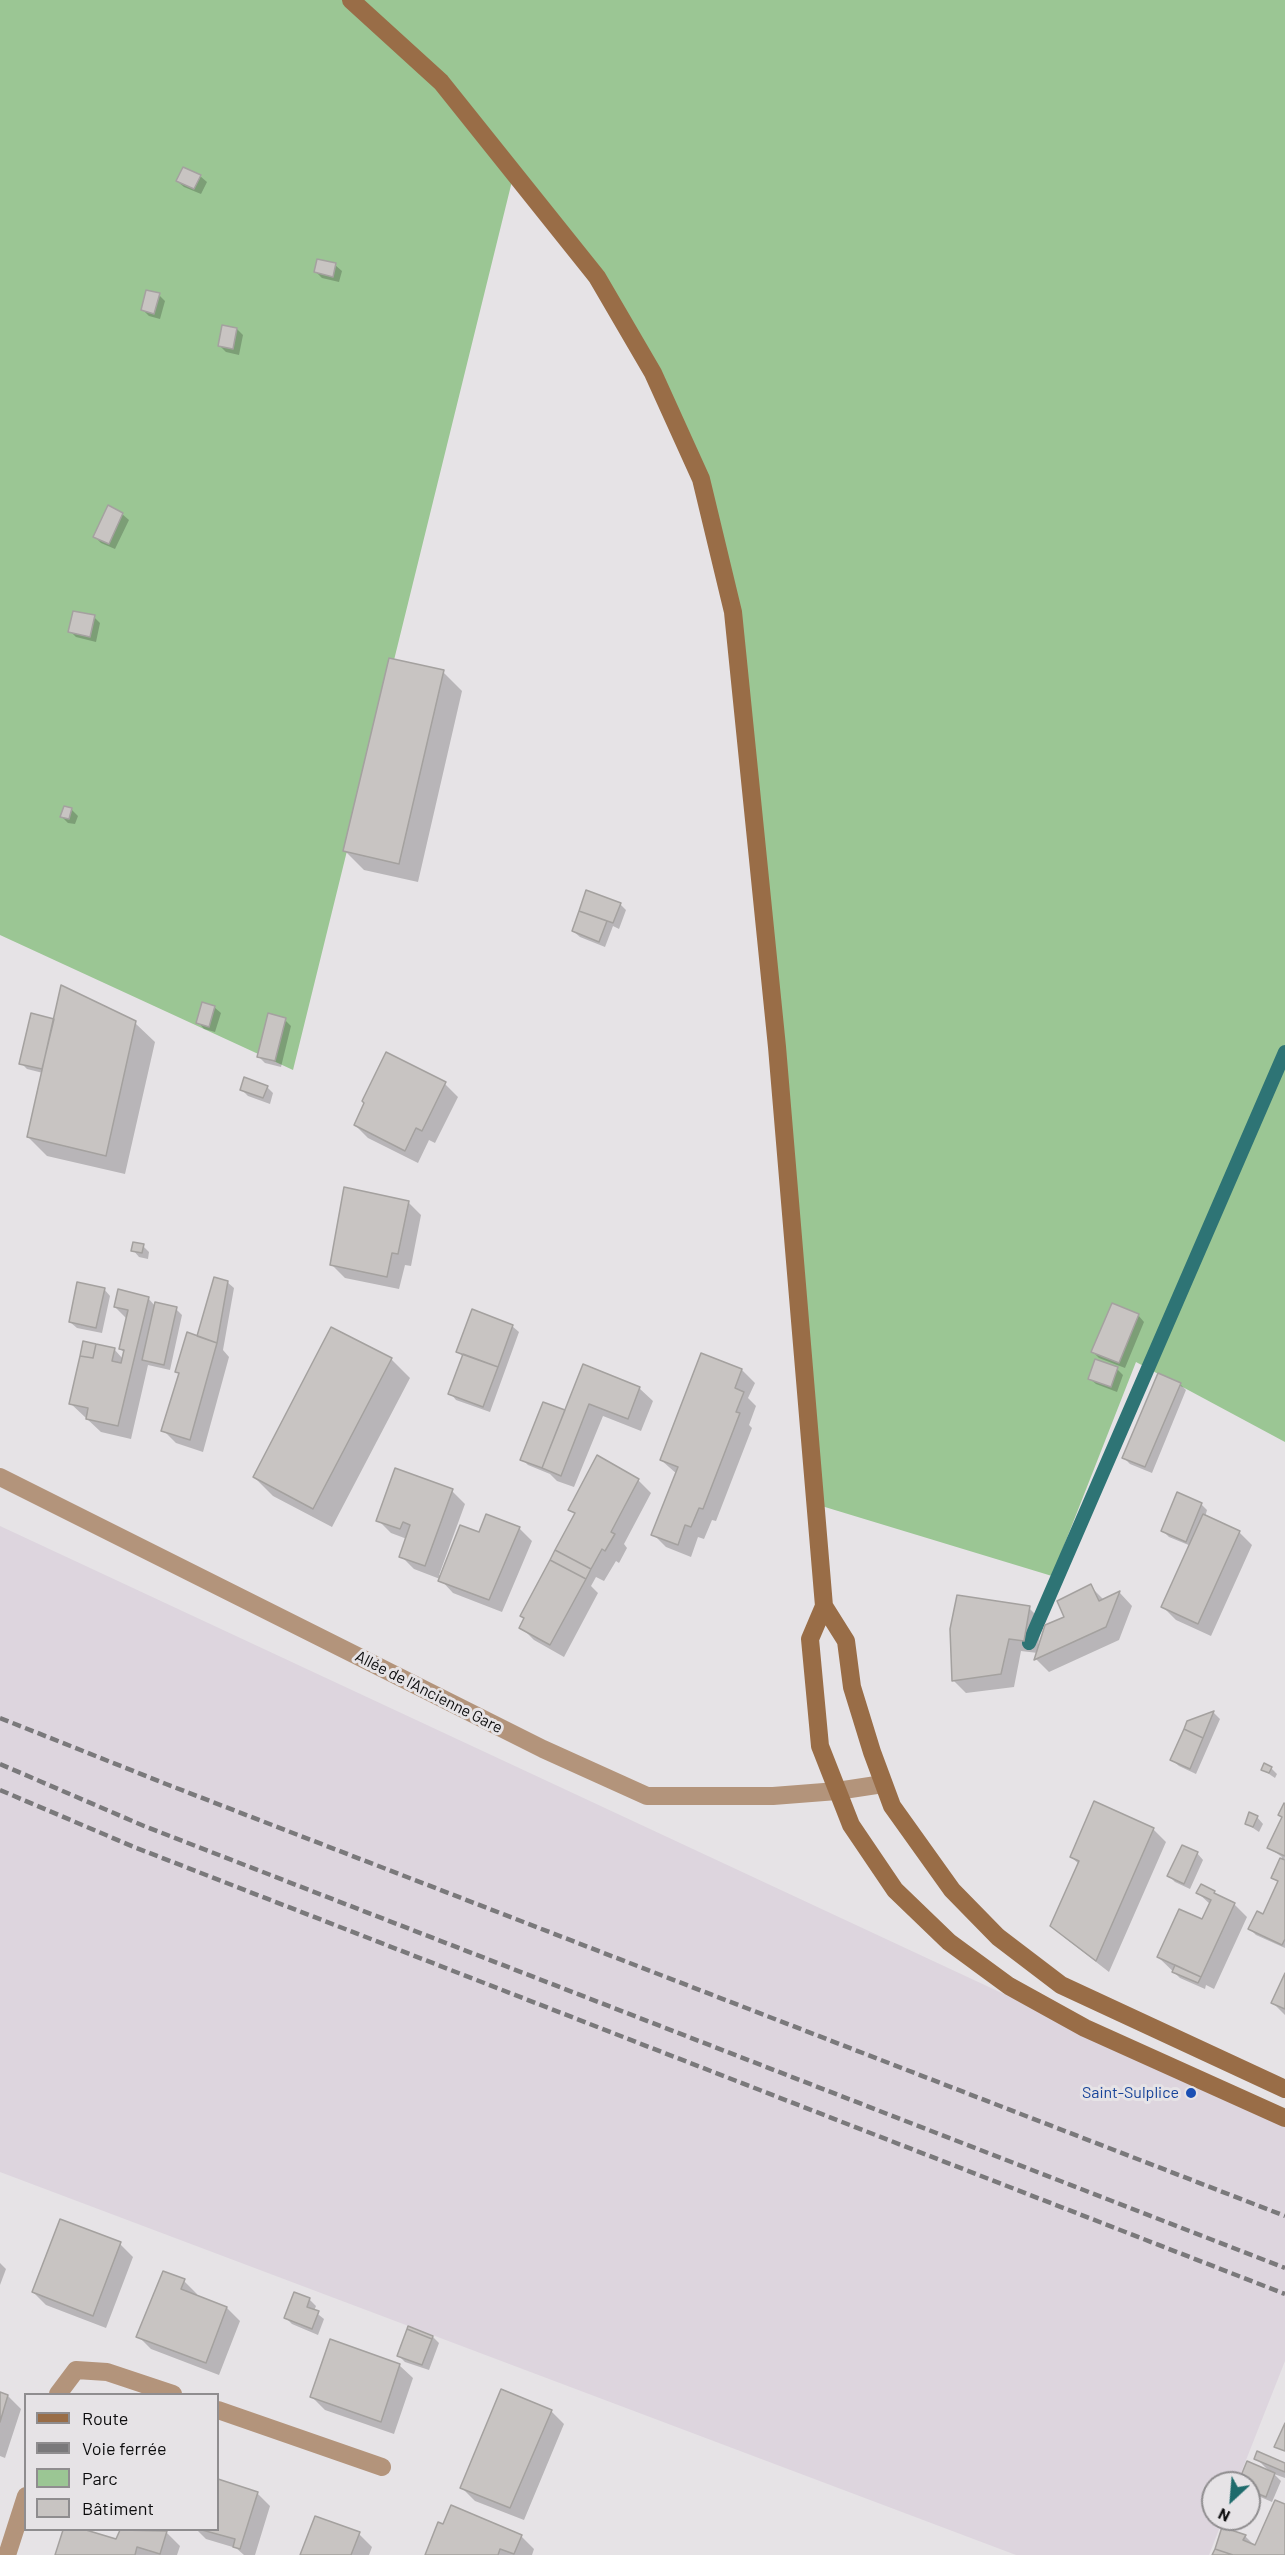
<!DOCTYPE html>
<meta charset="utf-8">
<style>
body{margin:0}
#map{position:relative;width:1285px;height:2555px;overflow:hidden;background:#e6e3e6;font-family:Barlow,sans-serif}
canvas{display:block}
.legend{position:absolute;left:24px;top:2393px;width:195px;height:138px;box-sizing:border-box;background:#e6e3e6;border:2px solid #8f8d8f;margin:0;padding:8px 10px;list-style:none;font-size:18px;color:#0c0c0d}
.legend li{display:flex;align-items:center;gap:12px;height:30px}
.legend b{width:30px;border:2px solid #8f8d8f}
.north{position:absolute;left:1201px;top:2471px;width:60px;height:60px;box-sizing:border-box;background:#e6e3e6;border:2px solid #8f8d8f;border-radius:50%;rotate:206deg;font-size:16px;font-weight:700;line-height:24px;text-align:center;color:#0c0c0d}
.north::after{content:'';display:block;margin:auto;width:21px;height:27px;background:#1e6b6c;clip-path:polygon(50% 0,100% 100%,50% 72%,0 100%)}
</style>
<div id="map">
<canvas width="1285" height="2555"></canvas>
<ul class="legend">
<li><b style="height:8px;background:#996d47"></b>Route</li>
<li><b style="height:8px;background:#7a797b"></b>Voie ferrée</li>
<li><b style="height:16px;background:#9bc694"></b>Parc</li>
<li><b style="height:16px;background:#c8c4c2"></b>Bâtiment</li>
</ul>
<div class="north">N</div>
</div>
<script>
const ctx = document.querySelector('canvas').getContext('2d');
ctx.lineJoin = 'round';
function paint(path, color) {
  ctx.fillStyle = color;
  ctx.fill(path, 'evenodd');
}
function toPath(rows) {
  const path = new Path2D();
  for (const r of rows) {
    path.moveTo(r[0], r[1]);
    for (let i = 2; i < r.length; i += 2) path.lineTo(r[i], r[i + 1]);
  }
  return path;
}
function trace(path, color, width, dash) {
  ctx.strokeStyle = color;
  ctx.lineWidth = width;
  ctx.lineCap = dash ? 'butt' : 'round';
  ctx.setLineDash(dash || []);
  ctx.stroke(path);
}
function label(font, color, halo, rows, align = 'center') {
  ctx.font = font + ' Barlow,sans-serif';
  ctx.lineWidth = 6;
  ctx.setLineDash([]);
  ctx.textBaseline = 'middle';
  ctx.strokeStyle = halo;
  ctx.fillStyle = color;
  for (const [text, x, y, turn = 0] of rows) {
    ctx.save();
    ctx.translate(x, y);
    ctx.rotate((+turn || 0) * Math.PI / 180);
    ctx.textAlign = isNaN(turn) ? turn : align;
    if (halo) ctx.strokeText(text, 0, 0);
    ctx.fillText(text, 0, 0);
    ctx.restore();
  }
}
const built = toPath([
 [0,1526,1285,2125,1285,2361,1237,2483,1213,2483,1213,2519,1223,2519,1209,2555,1016,2555,0,2172]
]);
const green = toPath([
 [0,0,1285,0,1285,1442,1136,1362,1052,1576,815,1504,733,612,701,479,653,373,514,173,293,1070,0,935]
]);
const shadow = toPath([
 [183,169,200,176,207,182,201,194,184,187,177,181],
 [335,265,342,271,339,282,322,278,316,272],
 [159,295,165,301,160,319,149,316,142,309],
 [237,329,243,335,239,355,226,352,220,346],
 [122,514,129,520,115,549,101,543,95,537],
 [94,617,100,623,96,642,76,637,70,631],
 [443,672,462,691,418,882,364,870,345,851],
 [71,809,78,816,75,824,68,823,62,817],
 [587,892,620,904,626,910,619,929,613,926,605,947,580,937,573,931],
 [214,1007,221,1013,215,1032,204,1029,198,1022],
 [55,1020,135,1023,155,1042,125,1174,47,1156,28,1137,43,1073,27,1069,21,1063],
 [285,1020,291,1026,281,1067,265,1063,259,1057],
 [387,1054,445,1084,458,1097,435,1143,429,1140,418,1163,368,1138,355,1125],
 [267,1087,273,1093,270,1104,248,1096,242,1090],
 [408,1202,421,1215,411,1266,405,1265,399,1289,345,1278,332,1265],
 [143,1246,149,1252,148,1259,139,1257,133,1250],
 [227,1282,234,1288,223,1350,229,1357,203,1452,176,1443,163,1430,180,1375,177,1372],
 [104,1289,110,1296,102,1333,77,1328,70,1322],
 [148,1298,155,1306,176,1309,182,1315,170,1370,148,1365,131,1439,101,1432,70,1403,114,1349,123,1359,125,1353,120,1349,127,1319,115,1307],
 [1138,1315,1144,1322,1125,1368,1099,1358,1093,1352],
 [512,1326,519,1332,490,1412,456,1400,450,1393,463,1357,458,1351],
 [702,1355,742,1370,755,1383,748,1398,756,1406,749,1425,752,1428,716,1521,712,1520,704,1539,698,1537,691,1557,666,1547,653,1534,677,1474,661,1460],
 [391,1359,410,1378,332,1527,273,1496,254,1477],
 [584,1366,639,1388,653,1401,641,1431,603,1416,574,1487,557,1481,550,1474,528,1465,522,1459,566,1412],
 [1117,1369,1123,1375,1117,1392,1096,1384,1089,1378],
 [1180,1384,1186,1390,1152,1473,1130,1464,1124,1458],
 [638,1480,651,1493,624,1544,627,1548,619,1563,616,1561,604,1581,596,1577,591,1586,598,1593,564,1657,534,1640,521,1627,576,1515,570,1509],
 [452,1491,465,1504,439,1575,441,1576,480,1534,519,1528,532,1541,502,1612,453,1593,440,1579,414,1569,401,1556,407,1539,391,1533,378,1520],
 [1201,1504,1207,1510,1205,1517,1239,1532,1252,1545,1211,1636,1176,1620,1163,1607,1191,1546,1169,1537,1163,1531],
 [1090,1586,1104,1600,1120,1593,1132,1606,1119,1640,1049,1672,1036,1659,1038,1653,1021,1651,1014,1687,966,1693,953,1680,1029,1608,1042,1621,1038,1646,1040,1647],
 [1214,1713,1220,1719,1196,1774,1179,1766,1172,1760,1189,1722],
 [1271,1768,1277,1774,1275,1778,1263,1770],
 [1285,1805,1285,1948,1256,1935,1250,1929,1264,1916,1279,1883,1273,1877,1282,1857,1269,1848,1283,1818],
 [1257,1817,1263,1824,1259,1832,1247,1824],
 [1153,1829,1166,1842,1109,1972,1065,1938,1052,1925,1079,1864,1071,1857],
 [1197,1853,1203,1860,1190,1889,1175,1882,1169,1876],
 [1214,1892,1220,1898,1234,1904,1247,1917,1214,1989,1206,1985,1205,1989,1180,1978,1158,1957,1203,1921,1211,1905,1198,1893],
 [1285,1977,1285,2015,1273,2003],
 [120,2244,133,2257,106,2328,46,2305,33,2292],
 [0,2263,6,2269,0,2285],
 [184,2281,197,2294,196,2297,227,2308,240,2321,219,2375,151,2349,138,2336],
 [309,2299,316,2306,314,2311,324,2319,318,2335,292,2324,286,2318],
 [433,2337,439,2343,429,2370,405,2362,399,2356],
 [399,2365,413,2378,394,2434,325,2410,312,2397],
 [0,2394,8,2396,21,2409,5,2458,0,2456],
 [551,2411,564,2424,524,2520,475,2501,462,2488],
 [1256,2458,1285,2465,1285,2478,1274,2474,1281,2481,1272,2502,1249,2492,1249,2483,1240,2483,1270,2472],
 [218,2481,257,2493,270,2506,255,2555,244,2555,236,2548,206,2539,197,2530,218,2530],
 [1285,2506,1285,2555,1214,2555,1245,2536,1256,2547],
 [64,2530,81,2530,117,2541,121,2530,157,2530,167,2533,180,2546,177,2555,56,2555],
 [359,2534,372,2547,369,2555,302,2555],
 [521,2536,534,2549,532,2555,426,2555]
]);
const stream = toPath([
 [1029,1643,1285,1052]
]);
const building = toPath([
 [183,167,201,175,194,189,176,181,183,167],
 [317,259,336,263,333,277,314,272,317,259],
 [146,290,160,293,154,314,141,310,146,290],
 [222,325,237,328,233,349,218,346,222,325],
 [108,505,123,513,109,544,93,537,108,505],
 [73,611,95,615,90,637,68,632,73,611],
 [389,658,444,670,399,864,343,851,389,658],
 [64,806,72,808,69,819,60,817,64,806],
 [586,890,621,903,613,923,579,911,586,890],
 [579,911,607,921,599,942,572,931,579,911],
 [61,985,136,1021,106,1156,27,1137,61,985],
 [202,1002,215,1006,209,1027,196,1023,202,1002],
 [31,1013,54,1019,42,1069,19,1064,31,1013],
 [268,1013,286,1018,275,1061,257,1057,268,1013],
 [386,1052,446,1082,422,1131,416,1128,405,1151,354,1125,364,1103,362,1101,386,1052],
 [244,1077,268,1086,263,1098,240,1090,244,1077],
 [344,1187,409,1201,398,1254,392,1253,387,1277,330,1265,344,1187],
 [133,1242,144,1244,142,1253,131,1251,133,1242],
 [214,1277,228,1281,217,1343,197,1336,214,1277],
 [77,1282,105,1288,96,1328,69,1322,77,1282],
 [118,1289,149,1297,118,1426,86,1419,88,1408,69,1404,80,1356,93,1358,96,1344,115,1348,112,1361,121,1363,124,1350,119,1349,128,1310,114,1307,118,1289],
 [155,1302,177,1307,164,1365,142,1360,155,1302],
 [1112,1303,1139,1314,1119,1363,1091,1352,1112,1303],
 [472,1309,513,1325,498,1367,456,1352,472,1309],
 [331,1327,392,1358,313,1509,253,1477,331,1327],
 [187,1332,217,1343,190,1440,161,1431,179,1373,175,1372,187,1332],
 [83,1341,96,1344,93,1358,80,1356,83,1341],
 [701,1353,742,1369,735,1388,744,1392,736,1412,740,1413,703,1509,699,1508,691,1527,685,1525,678,1545,651,1535,678,1467,660,1460,701,1353],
 [463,1354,498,1367,483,1407,448,1394,463,1354],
 [1095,1359,1118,1367,1111,1387,1088,1379,1095,1359],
 [583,1364,640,1387,628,1419,589,1404,561,1476,542,1468,583,1364],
 [1158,1373,1181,1383,1145,1467,1122,1458,1158,1373],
 [543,1402,565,1410,542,1468,520,1460,543,1402],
 [597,1455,639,1479,611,1532,615,1534,605,1551,602,1549,591,1569,555,1550,575,1513,568,1510,597,1455],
 [395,1468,453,1489,425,1566,399,1557,410,1525,403,1522,400,1529,376,1521,395,1468],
 [1177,1492,1202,1503,1186,1542,1161,1531,1177,1492],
 [486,1514,520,1527,489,1600,438,1581,460,1525,479,1532,486,1514],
 [1203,1514,1240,1531,1198,1624,1161,1607,1203,1514],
 [555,1550,591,1569,586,1579,550,1560,555,1550],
 [550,1560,586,1579,550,1645,519,1628,524,1618,520,1616,550,1560],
 [1091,1584,1099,1601,1120,1591,1106,1627,1034,1660,1045,1625,1064,1617,1057,1601,1091,1584],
 [957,1595,1030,1606,1024,1641,1009,1639,1001,1674,952,1681,950,1629,957,1595],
 [1214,1711,1203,1738,1184,1729,1187,1721,1214,1711],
 [1184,1729,1203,1738,1190,1769,1170,1760,1184,1729],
 [1264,1763,1272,1767,1269,1773,1261,1770,1264,1763],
 [1094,1801,1154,1828,1096,1961,1050,1926,1079,1861,1070,1857,1094,1801],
 [1284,1803,1285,1804,1285,1856,1267,1848,1282,1817,1278,1815,1284,1803],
 [1249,1812,1258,1816,1253,1827,1245,1824,1249,1812],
 [1182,1845,1198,1852,1184,1884,1167,1876,1182,1845],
 [1280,1858,1285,1860,1285,1939,1282,1945,1248,1929,1257,1911,1263,1914,1278,1881,1271,1878,1280,1858],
 [1201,1884,1215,1891,1214,1893,1235,1903,1201,1977,1157,1957,1179,1909,1202,1919,1211,1900,1196,1893,1201,1884],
 [1175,1965,1201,1977,1198,1983,1172,1972,1175,1965],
 [1285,1973,1285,2009,1271,2003,1285,1973],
 [60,2219,121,2242,93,2316,32,2292,60,2219],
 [163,2271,185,2279,181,2289,227,2307,206,2363,136,2337,163,2271],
 [294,2292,310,2298,307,2307,319,2311,312,2329,284,2318,294,2292],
 [408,2326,433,2336,432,2339,407,2329,408,2326],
 [407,2329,432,2339,422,2365,397,2356,407,2329],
 [330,2339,400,2364,381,2422,310,2397,330,2339],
 [501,2389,552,2410,510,2508,460,2488,501,2389],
 [0,2392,8,2395,0,2422,0,2392],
 [1285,2423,1285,2451,1274,2447,1285,2423],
 [1257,2451,1285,2463,1285,2472,1254,2459,1257,2451],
 [1247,2461,1275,2473,1266,2497,1249,2490,1249,2483,1238,2483,1247,2461],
 [218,2479,258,2492,240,2549,233,2547,235,2539,202,2530,218,2530,218,2479],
 [1275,2500,1285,2504,1285,2555,1233,2555,1215,2549,1222,2527,1246,2535,1243,2540,1255,2545,1275,2500],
 [451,2505,522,2535,514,2554,500,2549,498,2555,425,2555,438,2522,443,2524,451,2505],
 [315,2516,360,2532,351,2555,300,2555,315,2516],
 [63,2530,86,2530,116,2539,120,2530,167,2531,160,2554,137,2547,135,2555,55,2555,63,2530],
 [1215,2549,1233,2555,1212,2555,1215,2549]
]);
const street = toPath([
 [0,1477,543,1749,647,1796,773,1796,837,1791,883,1784],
 [58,2394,76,2370,107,2372,173,2394],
 [218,2410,382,2467],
 [7,2555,26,2496]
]);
const secondary = toPath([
 [351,0,441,82,597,277,653,373,701,479,733,612,777,1047,824,1606,810,1639,820,1746,851,1825,895,1890,949,1942,1009,1986,1085,2028,1285,2118],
 [824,1606,846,1641,852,1687,872,1752,892,1806,952,1890,998,1937,1061,1985,1285,2089]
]);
const rail = toPath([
 [0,1718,166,1784,1285,2216],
 [0,1764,144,1826,1285,2268],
 [0,1790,134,1847,1285,2294]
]);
const markers = [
 [1191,2093,6,"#1a4fb4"]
];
const streetNames = [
 ["Allée de l'Ancienne Gare",429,1692,27]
];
const transitNames = [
 ["Saint-Sulplice",1179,2093]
];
paint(built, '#ddd5de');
paint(green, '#9bc694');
paint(shadow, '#0003');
trace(stream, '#2e7475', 14);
paint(building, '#c8c4c2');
trace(building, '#a4a19f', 1.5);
trace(street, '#b3947b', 18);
trace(secondary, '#996d47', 18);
trace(rail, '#7a797b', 4.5, [9, 4.5]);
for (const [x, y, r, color] of markers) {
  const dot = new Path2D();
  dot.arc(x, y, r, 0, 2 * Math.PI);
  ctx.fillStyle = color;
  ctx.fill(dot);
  trace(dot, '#e6e3e6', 2);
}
label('16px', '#0c0c0d', '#e6e3e6', streetNames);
label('16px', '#164399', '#e6e3e6', transitNames, 'right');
</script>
